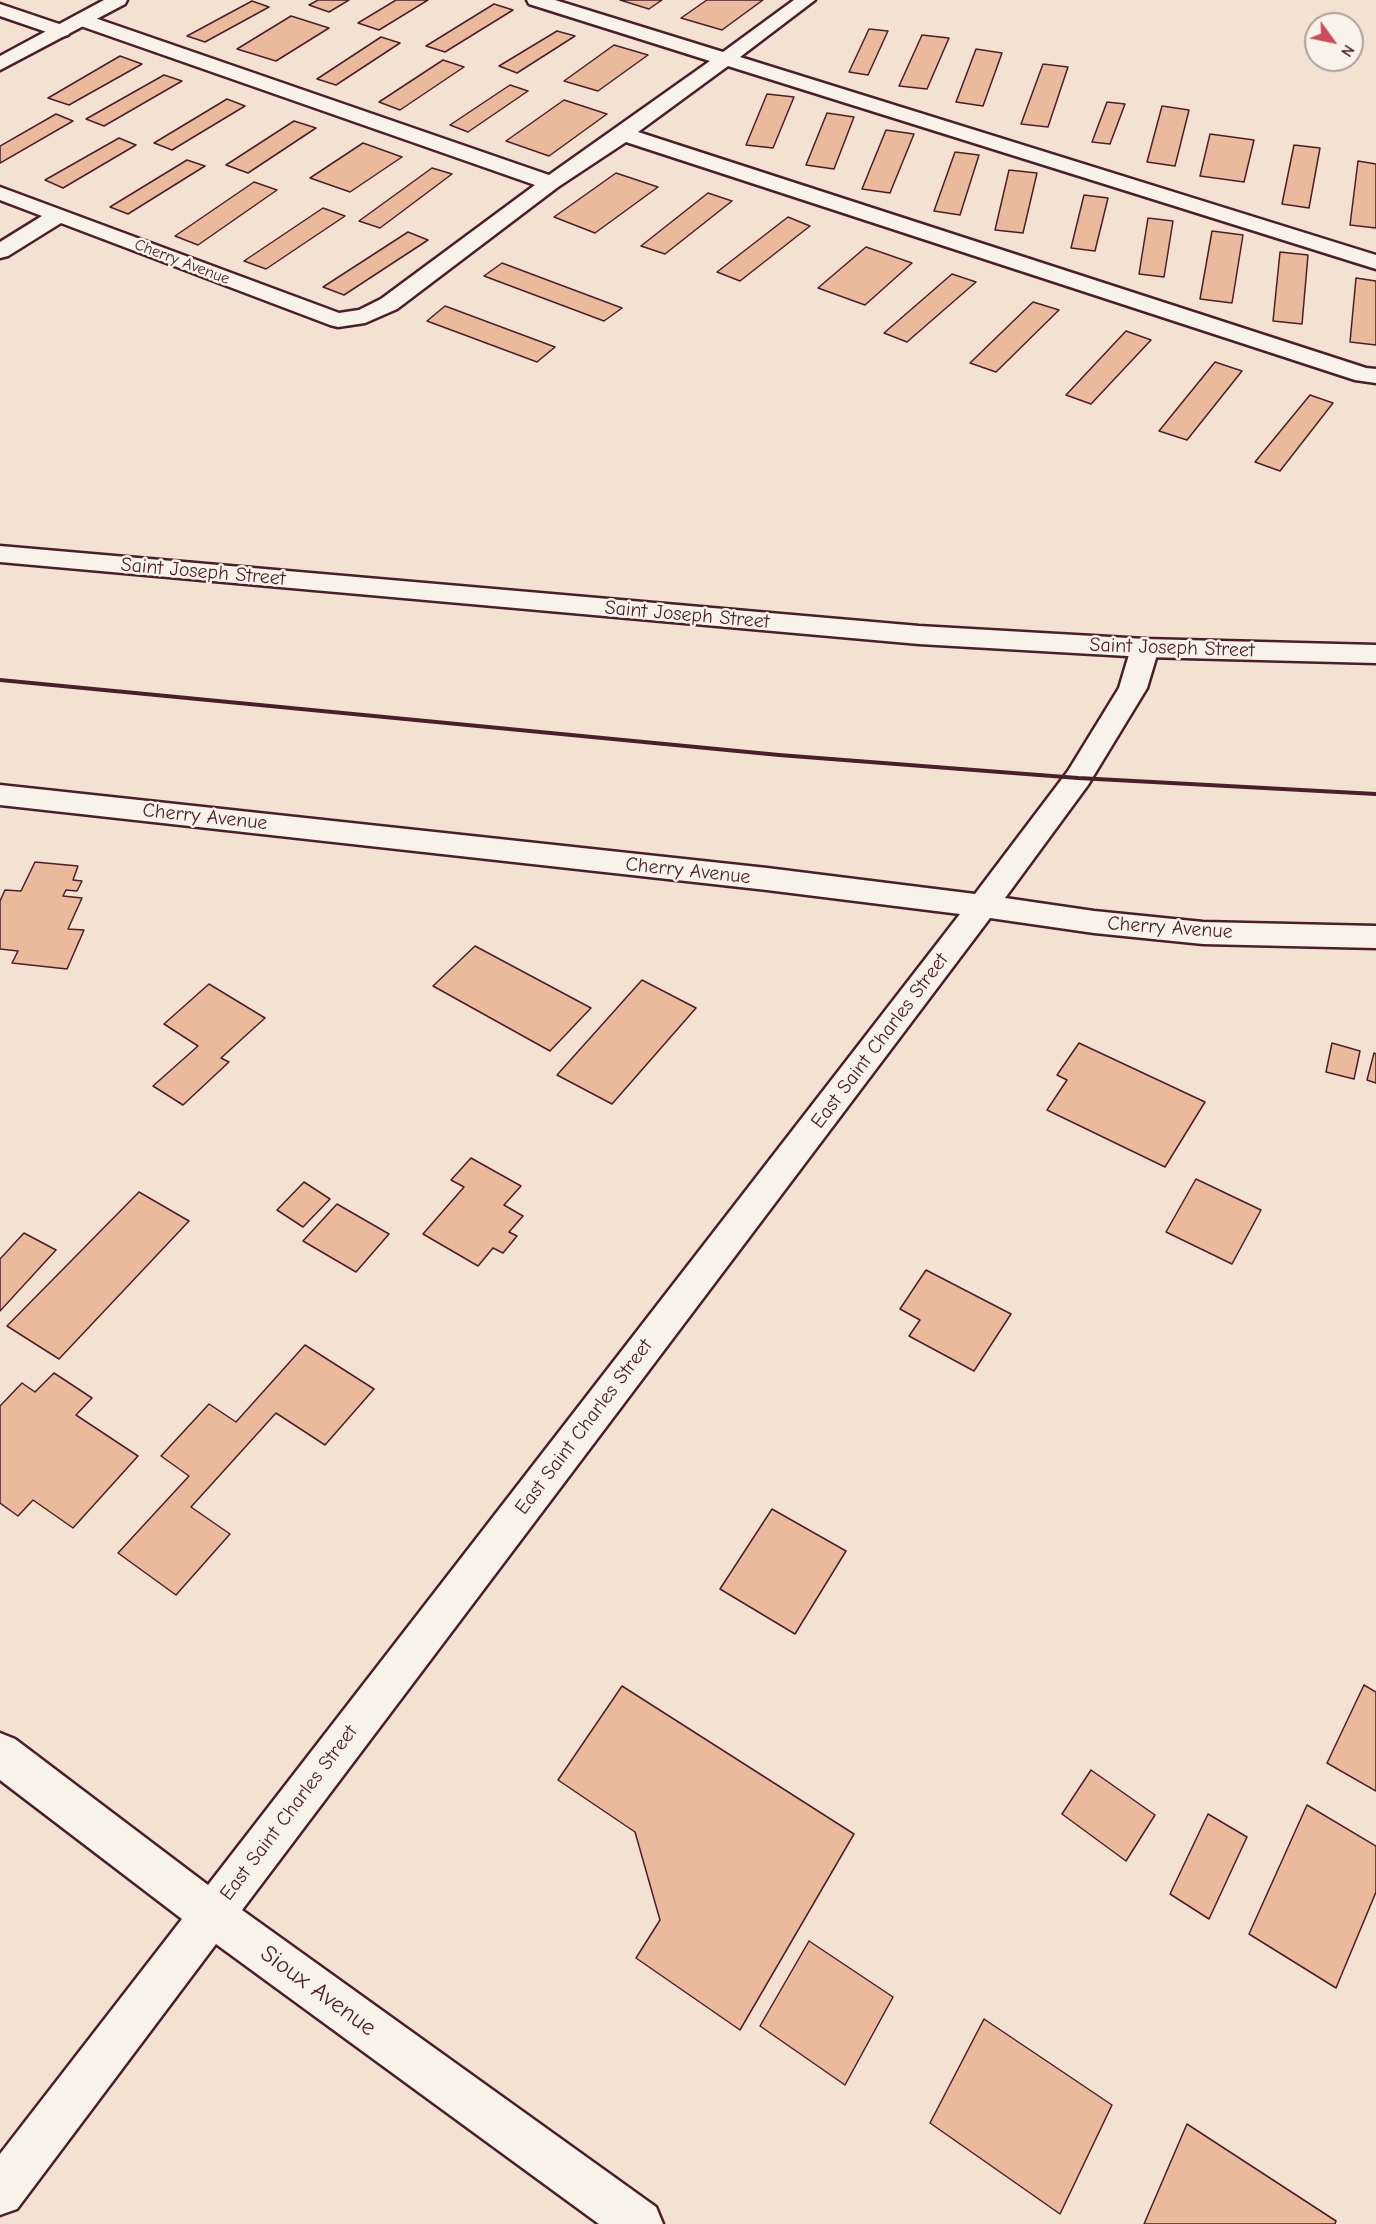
<!DOCTYPE html>
<style>
body{margin:0}
#map{position:relative;width:1376px;height:2224px;overflow:hidden;background:#f3e2d1;font-family:"Comic Neue",sans-serif}
canvas{display:block}
.north{position:absolute;left:1304px;top:12px;width:60px;height:60px;box-sizing:border-box;background:#f7f3e8;border:2px solid #b29e9c;border-radius:50%;rotate:123deg;font-size:16px;font-weight:700;line-height:24px;text-align:center;color:#4a1f2b}
.north::after{content:'';display:block;margin:auto;width:21px;height:27px;background:#d1495b;clip-path:polygon(50% 0,100% 100%,50% 72%,0 100%)}
</style>
<div id="map">
<canvas width="1376" height="2224"></canvas>
<div class="north">N</div>
</div>
<script>
const ctx = document.querySelector('canvas').getContext('2d');
ctx.lineJoin = 'round';
function paint(path, color) {
  ctx.fillStyle = color;
  ctx.fill(path, 'evenodd');
}
function toPath(rows) {
  const path = new Path2D();
  for (const r of rows) {
    path.moveTo(r[0], r[1]);
    for (let i = 2; i < r.length; i += 2) path.lineTo(r[i], r[i + 1]);
  }
  return path;
}
function trace(path, color, width, dash) {
  ctx.strokeStyle = color;
  ctx.lineWidth = width;
  ctx.lineCap = dash ? 'butt' : 'round';
  ctx.setLineDash(dash || []);
  ctx.stroke(path);
}
function label(font, color, halo, rows, align = 'center') {
  ctx.font = font + ' "Comic Neue",sans-serif';
  ctx.lineWidth = 5;
  ctx.setLineDash([]);
  ctx.textBaseline = 'middle';
  ctx.strokeStyle = halo;
  ctx.fillStyle = color;
  for (const [text, x, y, turn = 0] of rows) {
    ctx.save();
    ctx.translate(x, y);
    ctx.rotate((+turn || 0) * Math.PI / 180);
    ctx.textAlign = isNaN(turn) ? turn : align;
    if (halo) ctx.strokeText(text, 0, 0);
    ctx.fillText(text, 0, 0);
    ctx.restore();
  }
}
const building = toPath([
 [318,0,349,0,329,12,309,5,318,0],
 [396,0,428,0,379,30,358,23,396,0],
 [620,0,662,0,649,9,620,0],
 [707,0,763,0,722,30,681,18,707,0],
 [252,1,269,7,205,42,187,36,252,1],
 [494,4,513,10,445,52,426,46,494,4],
 [291,16,329,28,276,61,237,49,291,16],
 [869,29,888,31,868,75,849,72,869,29],
 [557,31,575,36,517,73,499,66,557,31],
 [922,35,949,38,927,89,899,86,922,35],
 [381,37,400,43,336,85,317,79,381,37],
 [614,45,648,55,598,91,564,81,614,45],
 [976,49,1002,53,983,106,956,102,976,49],
 [120,56,142,64,69,105,48,98,120,56],
 [443,60,464,67,400,110,379,102,443,60],
 [1043,64,1068,67,1048,127,1021,124,1043,64],
 [164,75,182,81,104,126,86,119,164,75],
 [510,85,528,91,468,132,450,125,510,85],
 [767,94,794,97,773,148,746,145,767,94],
 [227,99,245,106,172,150,154,143,227,99],
 [564,100,607,114,549,156,506,141,564,100],
 [1107,102,1125,104,1110,144,1092,142,1107,102],
 [1162,106,1189,110,1175,166,1147,162,1162,106],
 [827,113,854,117,834,169,806,165,827,113],
 [56,114,73,121,0,163,0,146,56,114],
 [294,121,316,128,248,173,226,165,294,121],
 [886,130,914,134,890,193,862,189,886,130],
 [1210,134,1254,140,1244,182,1200,176,1210,134],
 [119,138,136,145,63,188,45,180,119,138],
 [363,143,402,157,350,192,310,178,363,143],
 [1294,145,1320,148,1309,208,1282,204,1294,145],
 [955,152,979,155,960,215,934,211,955,152],
 [187,160,205,166,128,214,110,207,187,160],
 [1358,161,1376,164,1376,228,1350,225,1358,161],
 [432,168,452,174,380,228,359,221,432,168],
 [1009,170,1037,173,1023,233,995,230,1009,170],
 [616,173,658,187,595,233,554,217,616,173],
 [254,182,277,190,198,245,175,236,254,182],
 [708,193,732,201,665,254,641,246,708,193],
 [1084,195,1108,198,1095,251,1071,248,1084,195],
 [323,208,345,216,266,269,244,261,323,208],
 [788,217,810,226,740,281,717,272,788,217],
 [1148,218,1173,221,1164,277,1139,274,1148,218],
 [1212,231,1243,235,1232,303,1200,299,1212,231],
 [408,232,428,240,344,295,323,287,408,232],
 [866,247,912,263,865,305,818,288,866,247],
 [1280,252,1308,255,1302,324,1273,321,1280,252],
 [502,263,622,308,604,321,484,276,502,263],
 [952,274,976,282,907,342,884,333,952,274],
 [1356,278,1376,281,1376,345,1350,342,1356,278],
 [1033,302,1059,310,996,372,970,363,1033,302],
 [445,306,555,347,537,362,427,321,445,306],
 [1126,331,1151,340,1091,404,1066,395,1126,331],
 [1215,362,1242,371,1187,440,1159,431,1215,362],
 [1310,395,1333,403,1280,471,1255,462,1310,395],
 [35,862,78,866,73,880,82,881,77,891,66,890,63,896,82,898,68,929,84,930,67,969,12,963,18,951,0,949,0,901,5,890,21,891,35,862],
 [475,946,591,1008,550,1051,433,986,475,946],
 [642,980,696,1008,612,1104,557,1075,642,980],
 [209,984,265,1018,221,1058,229,1062,183,1105,153,1086,198,1046,164,1024,209,984],
 [1079,1043,1205,1102,1165,1167,1047,1110,1067,1080,1057,1075,1079,1043],
 [1332,1043,1360,1051,1354,1079,1326,1072,1332,1043],
 [1374,1053,1376,1054,1376,1083,1367,1080,1374,1053],
 [471,1158,521,1186,504,1205,523,1216,509,1232,517,1236,503,1253,493,1248,478,1266,423,1234,464,1187,451,1180,471,1158],
 [1196,1179,1261,1210,1232,1264,1166,1232,1196,1179],
 [304,1182,330,1199,303,1227,277,1210,304,1182],
 [139,1192,189,1221,59,1359,7,1326,139,1192],
 [337,1204,389,1234,356,1272,303,1241,337,1204],
 [24,1233,56,1250,0,1311,0,1259,24,1233],
 [926,1270,1011,1314,974,1371,909,1336,920,1320,900,1309,926,1270],
 [305,1345,374,1389,325,1445,276,1413,191,1507,230,1534,176,1595,118,1553,189,1476,161,1456,209,1404,236,1422,305,1345],
 [54,1373,92,1398,76,1415,138,1456,73,1528,33,1500,18,1516,0,1503,0,1406,22,1383,35,1392,54,1373],
 [772,1509,846,1551,795,1634,720,1589,772,1509],
 [1364,1685,1376,1692,1376,1791,1327,1763,1364,1685],
 [622,1686,854,1834,740,2030,636,1958,660,1920,635,1832,558,1780,622,1686],
 [1091,1770,1155,1815,1126,1861,1062,1814,1091,1770],
 [1307,1805,1376,1846,1376,1892,1336,1988,1249,1934,1307,1805],
 [1208,1814,1247,1837,1209,1919,1170,1894,1208,1814],
 [809,1941,893,1997,845,2085,760,2026,809,1941],
 [984,2019,1112,2105,1060,2214,930,2123,984,2019],
 [1187,2124,1336,2221,1335,2224,1144,2224,1187,2124]
]);
const minor = toPath([
 [527,0,555,0,723,52,794,0,815,0,740,57,1376,255,1376,269,728,66,638,132,1366,368,1376,369,1376,383,1355,380,626,142,558,187,397,309,365,323,338,327,330,325,61,223,8,256,0,258,0,242,42,216,0,200,0,187,331,310,339,313,359,310,381,299,535,185,75,24,72,20,75,16,82,14,89,16,549,175,710,61,529,4,527,0],
 [0,4,68,27,71,31,68,35,61,37,0,16,0,4],
 [1145,639,1155,642,1159,648,1147,688,1088,785,1005,898,1094,911,1203,922,1376,926,1376,948,1203,944,1094,933,990,918,242,1910,656,2207,663,2224,599,2224,216,1944,17,2209,0,2215,0,2154,182,1919,0,1780,0,1733,15,1739,208,1885,960,914,767,890,0,805,0,785,767,868,975,894,1068,771,1119,688,1131,648,1135,642,1145,639]
]);
const major = toPath([
 [104,0,127,0,125,4,0,70,0,56,104,0],
 [0,546,919,626,1145,639,1376,645,1376,663,1145,657,919,644,0,562,0,546]
]);
const rail = toPath([
 [0,680,779,755,1078,778,1376,794]
]);
const farStreetnames = [
 ["Cherry Avenue",182,262,21]
];
const streetNames = [
 ["Saint Joseph Street",203,572,5],
 ["Saint Joseph Street",687,615,5],
 ["Saint Joseph Street",1172,648,2],
 ["Cherry Avenue",205,817,6],
 ["Cherry Avenue",688,871,6],
 ["Cherry Avenue",1170,928,4],
 ["East Saint Charles Street",880,1041,-53],
 ["East Saint Charles Street",584,1427,-53],
 ["East Saint Charles Street",289,1813,-53]
];
const nearStreetnames = [
 ["Sioux Avenue",318,1991,36]
];
paint(building, '#ebba9c');
trace(building, '#4a1f2b', 1.5);
trace(minor, '#4a1f2b', 5);
trace(major, '#4a1f2b', 5);
paint(minor, '#f7f3e8');
paint(major, '#f7f3e8');
trace(rail, '#4a1f2b', 4);
label('16px', '#4a1f2b', '#f7f3e8', farStreetnames);
label('20px', '#4a1f2b', '#f7f3e8', streetNames);
label('24px', '#4a1f2b', '#f7f3e8', nearStreetnames);
</script>
